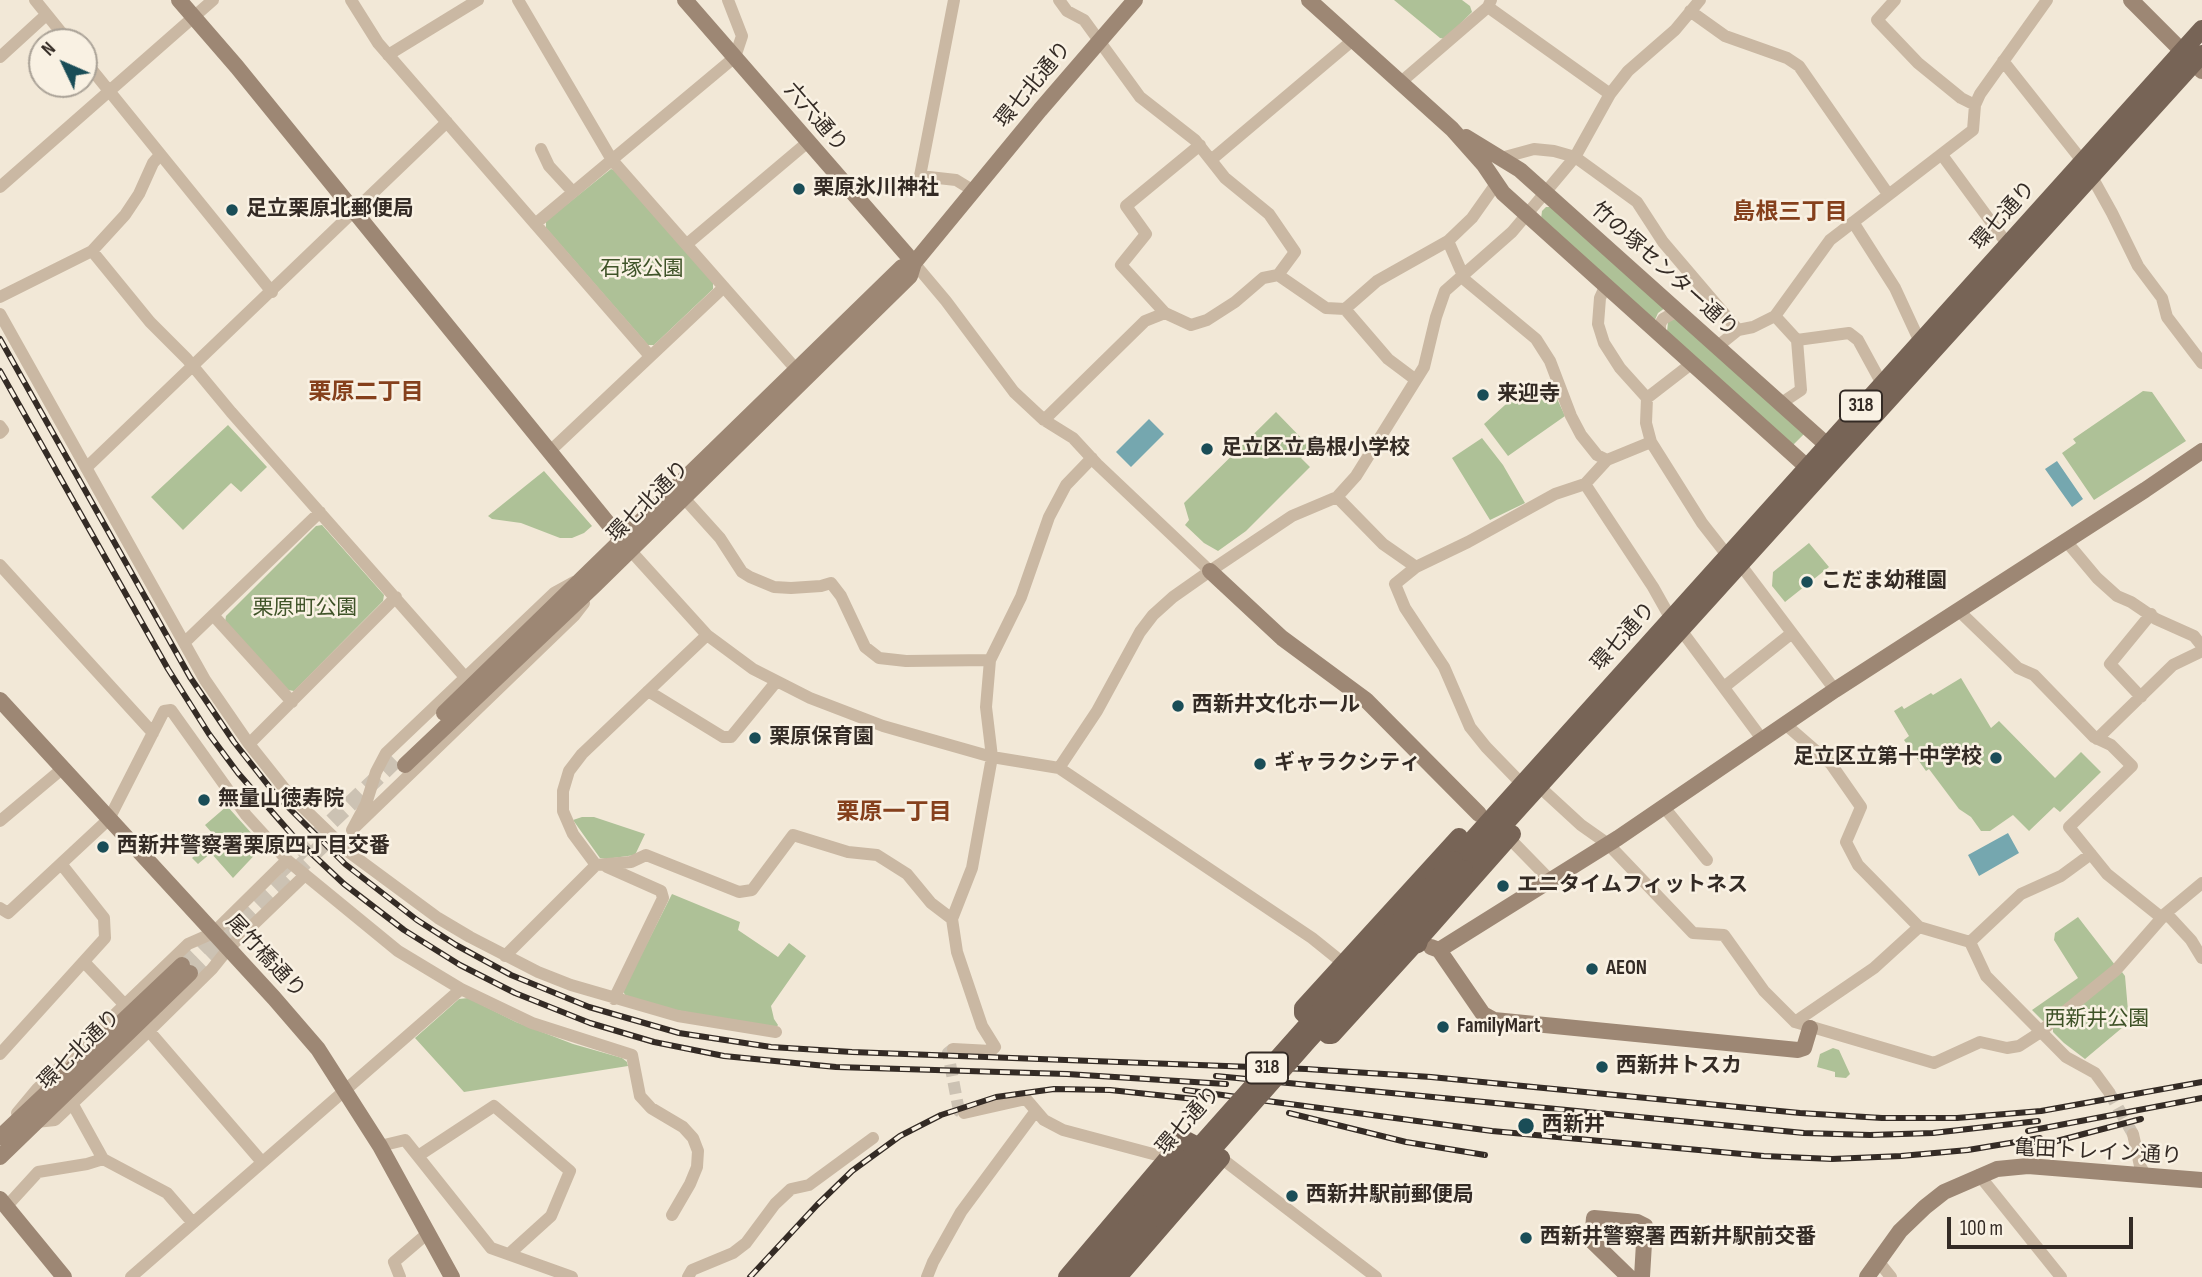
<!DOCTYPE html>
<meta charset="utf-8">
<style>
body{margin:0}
#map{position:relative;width:2202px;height:1277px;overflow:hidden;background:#f2e8d7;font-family:"Sofia Sans Condensed",sans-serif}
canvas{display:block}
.north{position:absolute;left:28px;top:28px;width:70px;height:70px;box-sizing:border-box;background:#f9f1e3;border:2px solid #aaa297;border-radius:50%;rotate:314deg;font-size:19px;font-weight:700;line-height:28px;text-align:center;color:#342b25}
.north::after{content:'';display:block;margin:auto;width:24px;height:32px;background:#1a4d57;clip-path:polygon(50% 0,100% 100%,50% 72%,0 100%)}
.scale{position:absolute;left:1947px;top:1217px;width:186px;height:32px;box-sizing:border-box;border:4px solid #342b25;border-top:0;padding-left:9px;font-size:21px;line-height:24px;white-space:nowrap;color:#342b25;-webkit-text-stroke:5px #f9f1e3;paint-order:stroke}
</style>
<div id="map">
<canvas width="2202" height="1277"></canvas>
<div class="north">N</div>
<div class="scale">100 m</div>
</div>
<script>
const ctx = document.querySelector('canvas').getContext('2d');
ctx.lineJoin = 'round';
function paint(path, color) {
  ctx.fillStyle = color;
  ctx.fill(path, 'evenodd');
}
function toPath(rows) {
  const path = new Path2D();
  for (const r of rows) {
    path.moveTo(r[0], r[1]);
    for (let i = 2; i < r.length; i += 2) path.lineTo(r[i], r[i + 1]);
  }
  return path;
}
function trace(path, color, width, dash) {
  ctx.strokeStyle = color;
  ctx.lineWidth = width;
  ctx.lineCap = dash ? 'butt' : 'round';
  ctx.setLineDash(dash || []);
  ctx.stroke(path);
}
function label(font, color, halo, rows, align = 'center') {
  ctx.font = font + ' "Sofia Sans Condensed","Noto Sans JP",sans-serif';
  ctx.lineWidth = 5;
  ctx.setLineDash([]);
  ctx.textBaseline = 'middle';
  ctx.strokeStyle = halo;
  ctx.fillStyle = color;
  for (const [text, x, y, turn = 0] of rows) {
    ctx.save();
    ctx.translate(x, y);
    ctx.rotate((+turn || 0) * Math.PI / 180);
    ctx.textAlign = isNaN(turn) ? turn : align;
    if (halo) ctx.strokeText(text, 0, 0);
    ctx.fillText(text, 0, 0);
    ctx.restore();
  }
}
const green = toPath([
 [1394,0,1462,0,1470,6,1472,12,1445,39,1440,38],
 [611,169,614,170,713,282,713,289,654,345,648,345,546,228,546,221],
 [1546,207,1557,207,1665,308,1658,313,1654,322,1541,219,1542,211],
 [1679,317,1805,433,1793,445,1667,332,1668,322],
 [1526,386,1537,402,1554,392,1565,416,1508,456,1484,424],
 [2143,391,2152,392,2186,441,2094,500,2062,453,2076,443,2073,439],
 [1276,412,1311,448,1301,458,1310,467,1246,531,1218,551,1204,543,1185,525,1189,520,1184,503],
 [228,425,267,467,241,492,231,483,183,530,151,497],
 [1482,438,1503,465,1525,503,1490,520,1452,458],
 [544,471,592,526,584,533,572,538,560,538,521,523,492,519,488,516],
 [322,525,384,595,383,601,294,691,288,690,225,622,226,616,316,526],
 [1809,543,1829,567,1785,602,1772,586,1773,572],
 [1961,678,1991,728,1999,721,2055,778,2081,752,2101,772,2060,812,2054,807,2029,831,2013,815,1990,831,1981,831,1971,817,1959,809,1929,769,1926,771,1904,740,1909,736,1894,711,1902,706,1904,709,1931,693,1933,695],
 [227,806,263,846,233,878,211,853,198,864,192,858,210,841,208,838,212,833,205,825],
 [582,817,594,817,645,834,635,855,606,859,600,858,573,820],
 [672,894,740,922,738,930,778,957,789,943,806,956,771,1006,774,1019,778,1025,776,1028,670,1009,625,995,623,991],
 [2078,917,2115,965,2049,1019,2043,1021,2032,1010,2078,978,2054,940,2055,933],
 [2122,972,2125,976,2129,1022,2085,1059,2064,1043,2053,1032,2053,1027],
 [468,998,516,1022,573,1044,622,1058,627,1062,628,1066,464,1092,415,1038,459,999],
 [1833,1048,1839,1050,1850,1074,1846,1078,1835,1077,1835,1072,1817,1067,1820,1054]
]);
const water = toPath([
 [1149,419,1164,434,1131,467,1116,452],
 [2057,461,2083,499,2072,507,2045,469],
 [2008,833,2019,853,1979,876,1968,855]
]);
const streetTunnel = toPath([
 [953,1049,948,1053,959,1111,964,1113],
 [2109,1092,2133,1134]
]);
const secondaryTunnel = toPath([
 [280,871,398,758],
 [182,965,218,930],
 [190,973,335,833]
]);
const street = toPath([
 [35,0,69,42],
 [351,0,378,43,650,356],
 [518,0,612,160,802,376],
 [954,0,920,176,956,180,974,191],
 [1059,0,1067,11,1084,20,1140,97,1195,140,1225,178,1269,214,1295,252,1278,275,1326,308,1345,309,1388,359,1416,380],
 [1895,0,1877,20,1918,63,1961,98,1975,105],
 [1488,7,1610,94],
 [1690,11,1725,36,1787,58,1799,66,1888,194],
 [388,55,478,0],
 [0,57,46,15],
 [84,60,272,292],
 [2003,61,2083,162],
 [1401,82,1488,7,1491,0],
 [1200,145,1126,206,1146,234,1121,265,1165,313,1191,325,1207,320,1235,302,1263,278,1278,275],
 [541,149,549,166,573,192],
 [1942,155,2008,245],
 [1501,158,1534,149,1554,151,1575,157,1637,202,1663,242,1738,330],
 [1211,160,1353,40],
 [2092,177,2112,213,2138,266,2162,298,2167,317,2202,363],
 [0,187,213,0],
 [1853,222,1895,288,1920,342],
 [535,224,735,57,742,36,728,0],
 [1448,241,1465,280,1536,339,1550,361,1571,416,1581,435,1597,455,1607,460],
 [687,244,808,142],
 [92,251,150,322,187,359,231,412,465,677],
 [914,263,946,301,1014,392,1044,420,1073,438,1097,464,1210,571],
 [1605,287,1600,298,1598,324,1604,343,1620,368,1647,398],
 [0,297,92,251,125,215,139,194,153,163,160,155],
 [1345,309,1377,281,1448,241,1472,218,1496,184],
 [0,314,205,680,249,744,288,793,350,853,438,918,470,937,538,972,571,985,678,1016,776,1032],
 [1775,316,1797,340,1849,333,1858,340,1882,384],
 [1660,336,1660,324,1663,319,1677,311],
 [1718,346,1738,330,1753,327,1775,316,1830,240,1973,130,1975,105,1980,94,2047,0],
 [1691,364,1647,398,1646,423,1651,442,1702,523,1727,555],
 [1780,404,1801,390,1797,340],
 [1044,420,1145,321,1165,313],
 [0,426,3,430,0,433],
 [549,452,724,287],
 [86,468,447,122],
 [1585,484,1653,587,1671,619],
 [683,497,720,538,742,572,750,577,774,587,791,588,821,586,831,583,841,596,865,647,879,658,906,661,990,660],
 [1337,497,1383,544,1416,567],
 [2066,541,2097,578,2117,596,2131,602,2156,619,2194,636,2202,646],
 [630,550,707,635,753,669,810,698,883,726,992,757,1059,768,1312,938,1348,967],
 [1740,564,1835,690],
 [0,565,153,733],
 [574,582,554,593,386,753,376,772,366,804,352,830,574,616,584,603],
 [1959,611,2018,668,2034,675,2094,737,2111,745,2132,766,2069,827,2107,874,2162,918],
 [213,615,292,702],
 [1681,630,1762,739],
 [185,642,320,512],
 [1724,687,1792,633],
 [648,691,723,737,731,737,776,682],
 [2141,697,2110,664,2151,614],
 [1785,724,1831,764,1861,807,1846,842,1858,865,1919,927],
 [2097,739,2173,665,2202,651],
 [249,744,396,597],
 [1059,768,1097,711,1140,632,1153,615,1173,597,1210,571,1292,516,1337,497,1356,476,1424,367,1436,317,1445,291,1512,232,1575,157,1610,94,1628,71,1675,30,1700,0],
 [1518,780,1486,747,1470,727,1444,667,1405,608,1395,584,1416,567,1468,542,1555,494,1585,484,1607,460,1651,442],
 [1544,791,1581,825,1608,844,1693,933,1724,935,1764,991,1795,1022,1934,1063,1980,1042,2007,1048,2019,1046,2036,1035,2116,970,2166,913,2202,883],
 [1663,806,1707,860],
 [0,821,62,769],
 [1509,838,1550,880],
 [596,865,573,834,563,811,563,791,569,771,582,754,707,635],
 [607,867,661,891,663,898,614,999],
 [0,908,8,913,109,819,164,711,171,710,246,815,287,860,398,951,461,989,532,1023,632,1055,640,1096,651,1108,683,1127,693,1138,698,1151,697,1167,690,1184,672,1215],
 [2166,913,2191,940,2202,958],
 [1970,942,2021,894,2061,876,2091,854],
 [505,956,596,865,631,862,646,855,739,892,752,890,793,835,848,852,877,855,907,874,931,903,952,919],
 [84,962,124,1004],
 [1795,1022,1874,968,1919,927,1970,942,1986,976,2066,1057,2095,1073,2109,1092],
 [149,1031,262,1162],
 [953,1049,991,1051,995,1047,982,1026,957,952,952,919,972,868,992,757,986,707,990,660,1021,597,1049,517,1066,485,1092,458],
 [0,1054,105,938,104,918,62,865],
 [72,1103,103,1159],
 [17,1113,37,1089,188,944,213,933,287,860],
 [964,1113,1026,1099,1044,1120,1063,1130,1168,1158],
 [36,1122,55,1120,149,1031,212,969,228,949,304,876],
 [2133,1134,2140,1166,2145,1174],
 [380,1146,405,1140,491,1248,572,1277],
 [418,1156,494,1106,570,1171,551,1216,509,1254],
 [1221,1158,1376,1277],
 [1979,1175,2061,1277],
 [6,1207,38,1172,87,1164,103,1159,167,1193,193,1223],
 [1878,1261,1891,1277],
 [131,1277,461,989],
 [400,1277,394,1262,428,1233],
 [688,1277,692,1270,733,1253,746,1243,775,1204,791,1189,809,1185,873,1138],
 [927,1277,933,1262,961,1212,1035,1112]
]);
const secondary = toPath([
 [179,0,237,67,628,548],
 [685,0,914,263],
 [1309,0,1452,129,1484,165,1503,193,1817,476],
 [2131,0,2202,71],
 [1466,137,1520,170,1837,454],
 [1210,571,1282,638,1366,700,1479,814],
 [0,700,274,998,318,1049,380,1146,452,1277],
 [444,713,902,267,914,263],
 [405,765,595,585,910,276,914,263,1040,110,1135,0],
 [1431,947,1439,950,1483,1014,1494,1020,1798,1050,1804,1048,1810,1028],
 [1439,950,1618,838,1835,690,2145,490,2202,451],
 [0,1137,182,965],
 [0,1157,190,973],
 [0,1199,64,1277],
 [1629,1277,1592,1241,1594,1218,1637,1222,1645,1226,1642,1277],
 [1867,1277,1900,1231,1925,1207,1944,1192,1997,1169,2028,1166,2202,1180]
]);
const primary = toPath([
 [1459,837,1303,1008,1303,1013,1328,1035,1332,1035,1413,946,1418,944,1420,938,1512,834],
 [1454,860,2202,29],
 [1464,869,2202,54],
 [1067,1277,1184,1139,1221,1158,1118,1277]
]);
const rail = toPath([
 [0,339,190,677,234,742,275,794,345,864,417,920,456,945,511,975,589,1007,679,1033,771,1047,852,1052,1306,1069,1431,1077,1800,1113,1882,1118,1957,1118,2041,1111,2202,1082],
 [0,371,168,669,209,734,238,773,295,838,344,884,404,930,460,965,515,993,590,1023,654,1042,724,1056,836,1067,1067,1074,1226,1084],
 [1216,1076,1804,1133,1870,1135,1933,1133,2038,1121],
 [1185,1090,1492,1131,1764,1156,1832,1159,1901,1156,1968,1150,2040,1138],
 [1289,1113,1406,1142,1485,1155],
 [2028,1131,2202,1098],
 [2030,1148,2141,1119],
 [750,1277,817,1205,852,1171,900,1136,941,1115,996,1097,1054,1089,1110,1090,1195,1099]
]);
const primaryBridge = toPath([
 [1083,1277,1454,860],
 [1100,1277,1307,1042,1464,869]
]);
const markers = [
 [799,189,7,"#1a4d57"],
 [232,210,7,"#1a4d57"],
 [1483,395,7,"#1a4d57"],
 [1207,449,7,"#1a4d57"],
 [1807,582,7,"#1a4d57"],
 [1178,706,7,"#1a4d57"],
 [755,738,7,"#1a4d57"],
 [1996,758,7,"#1a4d57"],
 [1260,764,7,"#1a4d57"],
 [204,800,7,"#1a4d57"],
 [103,847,7,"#1a4d57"],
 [1503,886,7,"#1a4d57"],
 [1592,969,7,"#1a4d57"],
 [1443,1027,7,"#1a4d57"],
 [1602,1067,7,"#1a4d57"],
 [1526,1126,9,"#1a4d57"],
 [1292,1196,7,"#1a4d57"],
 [1526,1238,7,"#1a4d57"]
];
const shields = [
 [1861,406,42],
 [1267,1068,42]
];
const shieldNames = [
 ["318",1861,406],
 ["318",1267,1068]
];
const streetNames = [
 ["環七北通り",1034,85,-50],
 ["六六通り",815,118,49],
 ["環七通り",2004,216,-48],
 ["竹の塚センター通り",1664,270,42],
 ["環七北通り",649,502,-45],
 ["環七通り",1624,637,-48],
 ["尾竹橋通り",265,957,47],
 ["環七北通り",80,1050,-44],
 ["環七通り",1189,1121,-48],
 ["亀田トレイン通り",2098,1153,3]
];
const poiNames = [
 ["栗原氷川神社",813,189],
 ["足立栗原北郵便局",246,210],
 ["来迎寺",1497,395],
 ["足立区立島根小学校",1221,449],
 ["こだま幼稚園",1821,582],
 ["西新井文化ホール",1192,706],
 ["栗原保育園",769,738],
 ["足立区立第十中学校",1982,758,"right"],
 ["ギャラクシティ",1274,764],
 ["無量山徳寿院",218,800],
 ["西新井警察署栗原四丁目交番",117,847],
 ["エニタイムフィットネス",1517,886],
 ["AEON",1606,969],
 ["FamilyMart",1457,1027],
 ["西新井トスカ",1616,1067],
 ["西新井",1542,1126],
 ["西新井駅前郵便局",1306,1196],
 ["西新井警察署 西新井駅前交番",1540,1238]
];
const parkNames = [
 ["石塚公園",642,270],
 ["栗原町公園",305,609],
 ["西新井公園",2097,1020]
];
const neighbourhoodNames = [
 ["島根三丁目",1790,213],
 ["栗原二丁目",366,393],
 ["栗原一丁目",894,813]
];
paint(green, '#aec197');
paint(water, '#75a7af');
trace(streetTunnel, '#ccc2b3', 12, [12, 6]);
trace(secondaryTunnel, '#ccc2b3', 16, [16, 8]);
trace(street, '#cab8a3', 12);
trace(secondary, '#9d8774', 16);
trace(primary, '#776456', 18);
trace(rail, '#342b25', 6);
trace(rail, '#f9f1e3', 3.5, [10]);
trace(primaryBridge, '#776456', 18);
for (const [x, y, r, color] of markers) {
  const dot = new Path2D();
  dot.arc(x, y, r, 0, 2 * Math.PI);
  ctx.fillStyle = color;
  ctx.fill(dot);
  trace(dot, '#f9f1e3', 2.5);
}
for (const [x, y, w] of shields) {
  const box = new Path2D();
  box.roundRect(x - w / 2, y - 15.5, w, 31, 5);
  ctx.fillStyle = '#f9f1e3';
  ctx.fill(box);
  trace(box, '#342b25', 2);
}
label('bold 19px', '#342b25', null, shieldNames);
label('21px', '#342b25', '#f9f1e3', streetNames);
label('bold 21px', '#342b25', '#f9f1e3', poiNames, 'left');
label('21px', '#3f5328', '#f9f1e3', parkNames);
label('bold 23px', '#85401c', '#f9f1e3', neighbourhoodNames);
</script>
